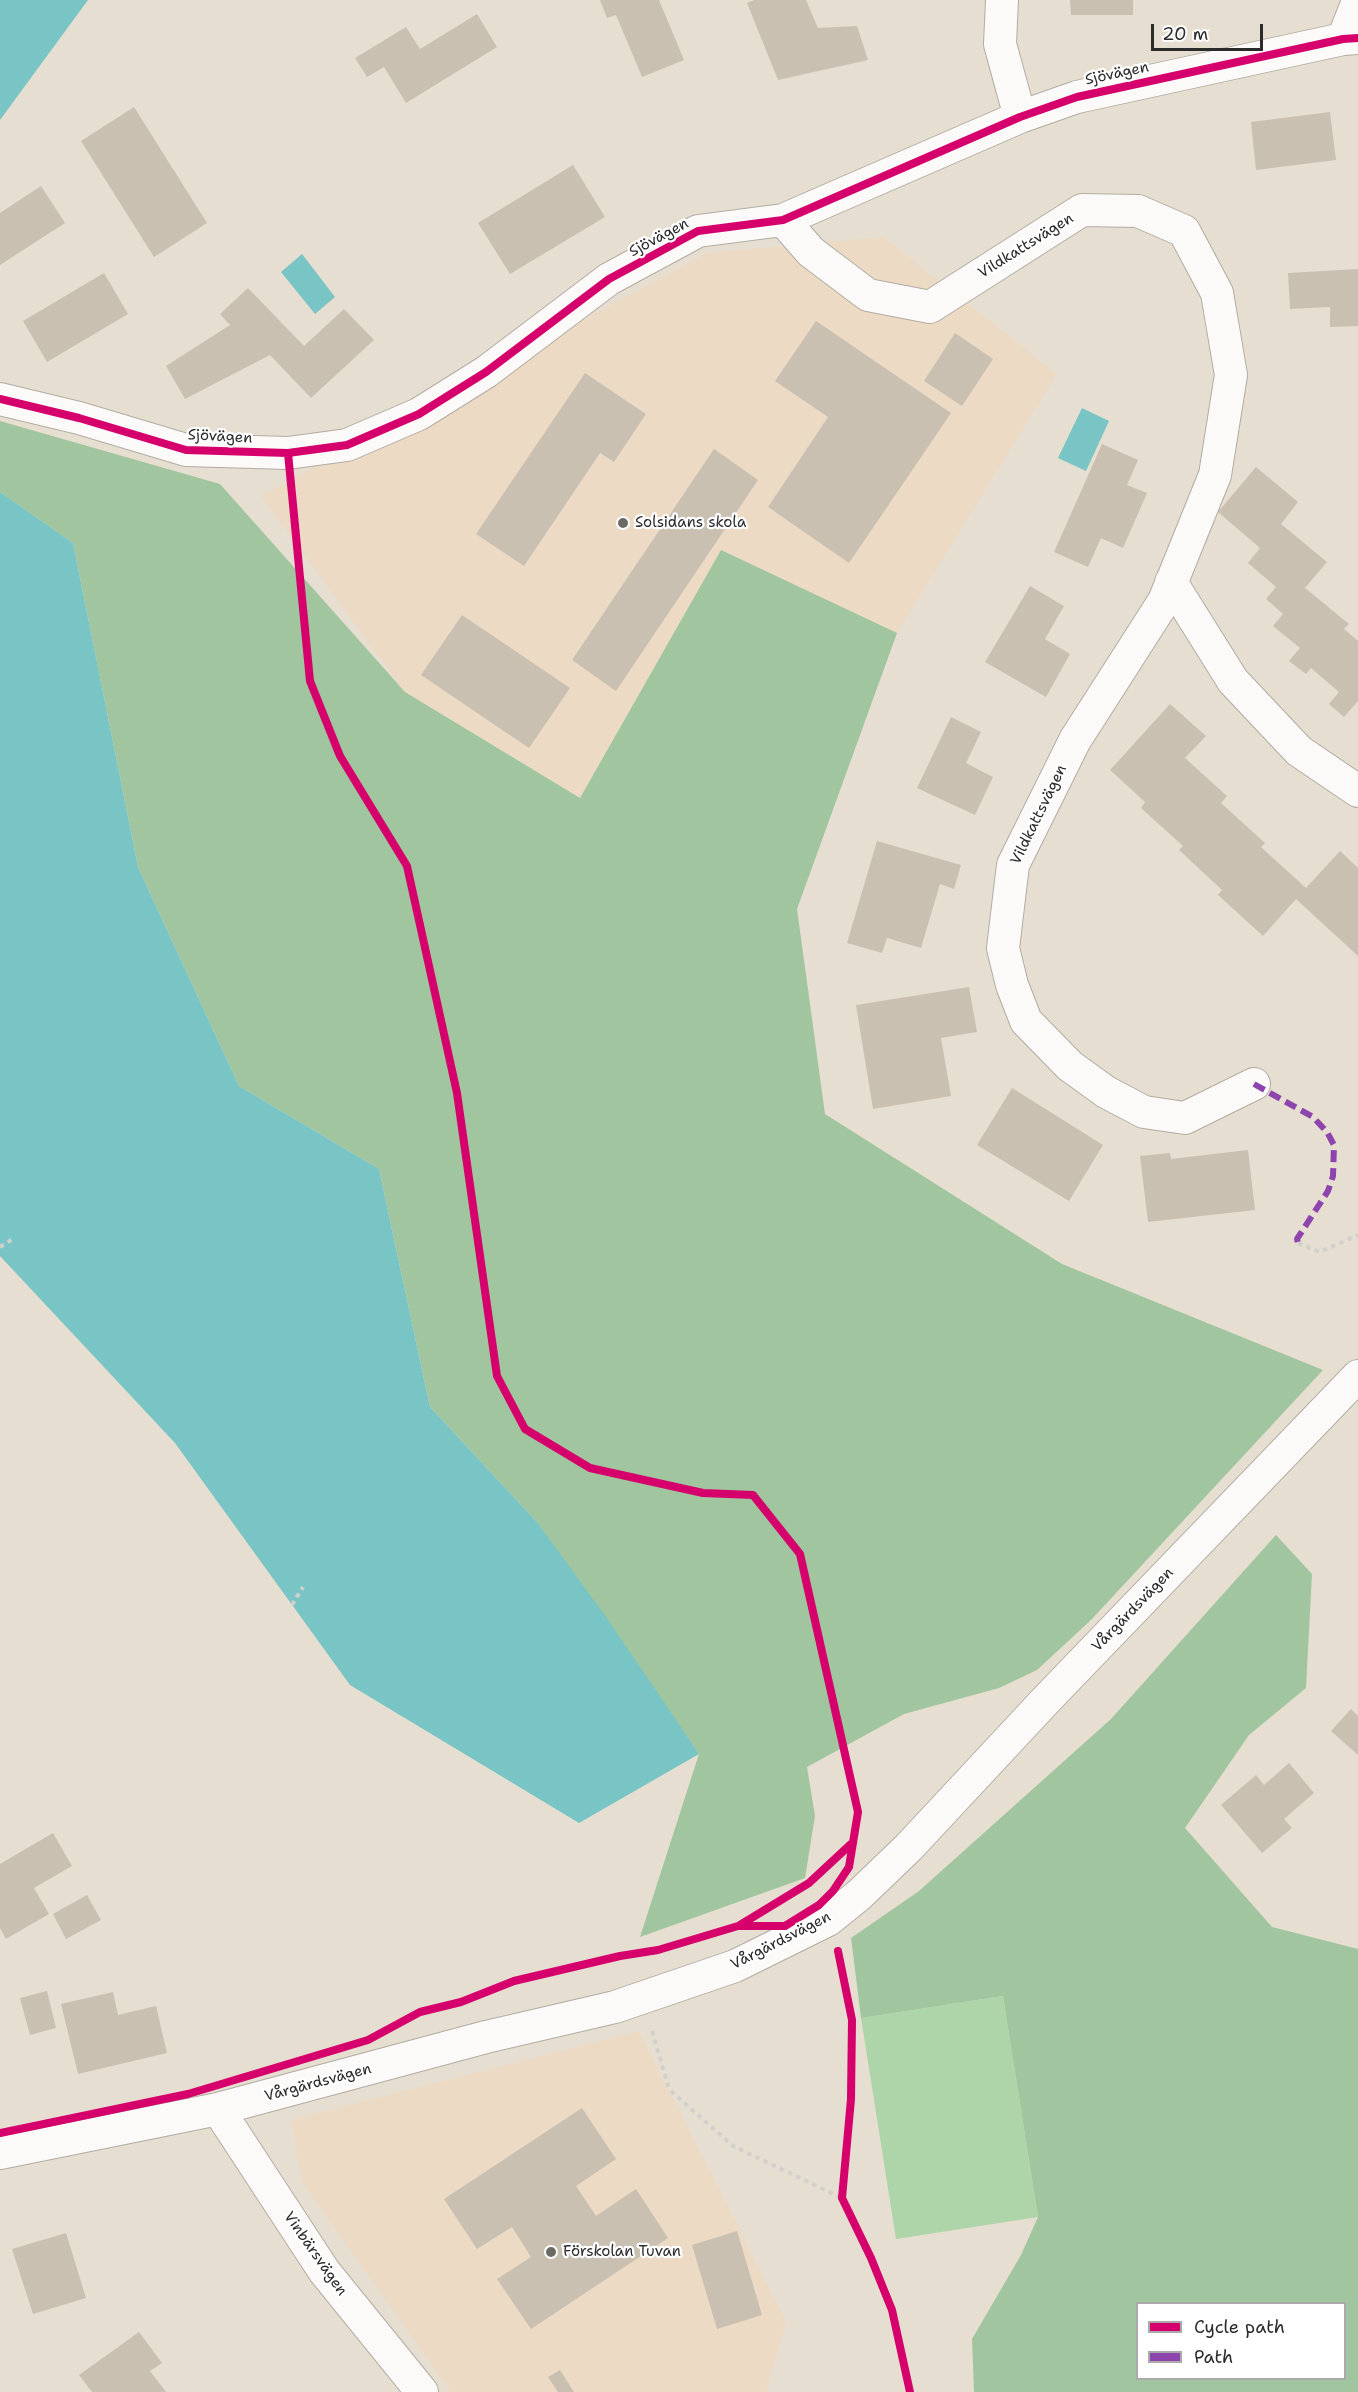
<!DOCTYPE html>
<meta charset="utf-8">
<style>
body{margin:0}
#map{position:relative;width:1358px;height:2392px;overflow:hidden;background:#e6ded0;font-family:"Shantell Sans",sans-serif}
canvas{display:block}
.legend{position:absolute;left:1136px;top:2302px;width:210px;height:78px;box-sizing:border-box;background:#fff;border:2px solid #aaa;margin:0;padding:8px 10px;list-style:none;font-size:18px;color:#2b2b2b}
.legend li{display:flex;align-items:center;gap:12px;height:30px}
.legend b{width:30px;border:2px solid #aaa}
.scale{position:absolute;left:1151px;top:24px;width:112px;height:27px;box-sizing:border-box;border:3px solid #2b2b2b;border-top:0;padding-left:8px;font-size:18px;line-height:21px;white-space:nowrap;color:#2b2b2b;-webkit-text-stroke:4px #fff;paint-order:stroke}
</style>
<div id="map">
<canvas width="1358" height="2392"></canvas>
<ul class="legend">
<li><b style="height:8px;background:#d6006c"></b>Cycle path</li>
<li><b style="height:8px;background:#8e44ad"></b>Path</li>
</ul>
<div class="scale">20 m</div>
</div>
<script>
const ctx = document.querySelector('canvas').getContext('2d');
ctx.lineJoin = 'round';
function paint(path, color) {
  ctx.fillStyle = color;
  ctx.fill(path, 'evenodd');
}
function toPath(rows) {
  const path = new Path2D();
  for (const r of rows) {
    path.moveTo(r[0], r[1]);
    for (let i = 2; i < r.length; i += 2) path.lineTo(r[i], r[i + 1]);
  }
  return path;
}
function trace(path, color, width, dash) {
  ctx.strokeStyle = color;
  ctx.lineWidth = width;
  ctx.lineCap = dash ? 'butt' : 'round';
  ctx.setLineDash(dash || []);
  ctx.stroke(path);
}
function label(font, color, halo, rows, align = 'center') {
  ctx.font = font + ' "Shantell Sans",sans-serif';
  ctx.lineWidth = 4.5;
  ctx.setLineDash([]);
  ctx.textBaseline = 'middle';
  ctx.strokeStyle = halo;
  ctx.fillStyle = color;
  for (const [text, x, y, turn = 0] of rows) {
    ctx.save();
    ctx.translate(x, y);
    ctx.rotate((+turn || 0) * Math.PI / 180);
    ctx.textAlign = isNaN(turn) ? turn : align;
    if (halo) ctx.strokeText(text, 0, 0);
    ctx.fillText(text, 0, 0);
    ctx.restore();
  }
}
const built = toPath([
 [883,237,1057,374,897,633,721,550,580,798,405,692,261,496,707,253],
 [639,2031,786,2322,766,2392,451,2392,302,2182,291,2120]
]);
const green = toPath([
 [1003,1996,1038,2217,896,2239,861,2018]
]);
const forest = toPath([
 [0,421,220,484,405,692,580,798,721,550,897,633,797,909,825,1114,1062,1264,1323,1370,1091,1620,1037,1670,999,1688,904,1714,807,1767,815,1816,805,1878,640,1937,699,1754,537,1522,430,1407,379,1169,239,1086,138,867,73,543,0,492],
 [1276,1535,1312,1574,1306,1688,1249,1735,1185,1828,1272,1927,1358,1949,1358,2392,974,2392,972,2339,1021,2255,1038,2217,1003,1996,861,2018,851,1938,919,1891,1111,1719],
 [1138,2304,1344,2304,1344,2378,1138,2378]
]);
const water = toPath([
 [0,0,88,0,0,120],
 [302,254,335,297,315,314,281,272],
 [1082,408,1109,421,1086,471,1058,458],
 [0,492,73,543,138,867,239,1086,379,1169,430,1407,537,1522,609,1621,699,1754,579,1823,350,1685,175,1443,0,1256]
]);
const building = toPath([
 [600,0,659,0,684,60,642,77,616,15,607,18],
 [754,0,806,0,818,28,857,26,868,60,778,80,747,3],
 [1070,0,1133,0,1133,15,1071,15],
 [477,14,497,47,406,103,384,67,367,77,355,58,406,27,420,49],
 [134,107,207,223,154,257,81,141],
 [1330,112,1336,160,1256,170,1251,122],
 [573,165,605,217,510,274,478,223],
 [41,186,65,223,0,265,0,213],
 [1358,269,1358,326,1330,327,1330,307,1290,309,1288,273],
 [104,273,128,314,47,362,23,321],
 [248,288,304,346,344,309,374,340,311,398,270,355,185,399,166,366,230,325,220,314],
 [816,321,951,413,849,563,768,507,828,417,775,381],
 [955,333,993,359,962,406,924,381],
 [585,373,646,414,614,462,600,453,524,566,476,534],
 [1102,444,1138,460,1127,485,1147,493,1123,548,1101,538,1088,567,1054,552],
 [714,449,758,480,616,691,572,660],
 [1256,467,1298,502,1281,524,1327,562,1305,588,1349,624,1344,629,1358,641,1358,701,1344,717,1329,704,1339,692,1311,668,1306,674,1289,661,1300,648,1273,626,1283,614,1266,599,1276,587,1248,563,1260,548,1218,512],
 [1030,586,1064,606,1045,639,1070,654,1046,697,985,662],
 [462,615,570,688,529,748,421,675],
 [1170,704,1206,736,1185,758,1227,796,1221,803,1265,843,1261,847,1306,888,1340,851,1358,868,1358,956,1296,899,1263,936,1218,895,1222,890,1179,850,1183,846,1141,808,1145,802,1110,770],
 [951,717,981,732,966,763,993,777,975,815,917,788],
 [877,841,961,865,954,889,940,884,921,948,887,938,882,953,847,943],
 [969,987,977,1032,941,1038,951,1096,873,1109,856,1005],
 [1012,1088,1103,1145,1069,1201,977,1145],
 [1248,1150,1255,1210,1148,1222,1140,1156,1170,1153,1171,1159],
 [1351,1709,1358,1716,1358,1755,1331,1731],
 [1289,1763,1314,1793,1284,1819,1292,1828,1262,1853,1221,1805,1256,1775,1264,1785],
 [53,1833,72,1866,34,1888,49,1914,6,1939,0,1928,0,1864],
 [87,1895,101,1920,66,1939,53,1914],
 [47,1991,56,2028,30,2035,20,1998],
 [113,1992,118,2015,156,2006,167,2053,78,2074,61,2004],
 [582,2108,616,2159,576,2186,596,2216,636,2189,668,2238,531,2329,497,2279,531,2257,512,2227,477,2249,444,2199],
 [737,2231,762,2315,717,2329,692,2245],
 [66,2233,86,2298,33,2314,12,2249],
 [139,2332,162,2363,150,2371,166,2392,92,2392,79,2375],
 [560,2370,574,2392,558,2392,548,2377]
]);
const path = toPath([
 [1298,1243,1320,1252,1358,1235],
 [0,1247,14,1238],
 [292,1605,303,1587],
 [652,2031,669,2089,733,2146,842,2198]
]);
const minor = toPath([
 [1002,0,1000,44,1020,117],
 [1343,39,1358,1],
 [783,220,811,252,868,295,930,307,1082,210,1138,211,1184,231,1217,293,1231,375,1215,475,1164,601,1075,740,1013,865,1003,948,1012,985,1026,1021,1070,1066,1106,1092,1144,1112,1185,1118,1254,1084],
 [0,399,79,418,186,450,288,453,347,445,419,414,486,372,609,279,698,231,783,220,1020,117,1077,97,1343,39,1358,38],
 [1171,582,1233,681,1299,751,1358,791],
 [218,2109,324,2271,422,2392],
 [0,2153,218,2109,486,2037,615,2007,735,1966,828,1920,859,1895,909,1847,1046,1700,1358,1376]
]);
const quiet = toPath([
 [1254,1084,1313,1117,1327,1132,1334,1145,1333,1176,1328,1191,1297,1239,1298,1243]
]);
const cycleway = toPath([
 [0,399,79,418,186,450,288,453,347,445,419,414,486,372,609,279,698,231,783,220,1020,117,1077,97,1343,39,1358,38],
 [740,1925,809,1883,851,1844],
 [838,1951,852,2020,851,2099,842,2198,871,2258,892,2310,910,2392],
 [0,2133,188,2094,368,2040,420,2012,461,2002,514,1981,620,1956,658,1950,738,1926,785,1926,819,1905,833,1891,849,1867,858,1812,800,1554,753,1495,703,1493,590,1468,525,1429,497,1376,457,1093,407,866,340,756,310,681,288,453]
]);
const markers = [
 [623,523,6,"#6c6a65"],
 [551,2252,6,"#6c6a65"]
];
const streetNames = [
 ["Sjövägen",1117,74,-12],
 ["Sjövägen",659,238,-28],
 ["Vildkattsvägen",1026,246,-32],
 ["Sjövägen",220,437,3],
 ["Vildkattsvägen",1039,815,-64],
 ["Vårgärdsvägen",1133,1610,-46],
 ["Vårgärdsvägen",781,1941,-27],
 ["Vårgärdsvägen",318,2083,-15],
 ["Vinbärsvägen",315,2254,55]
];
const poiNames = [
 ["Solsidans skola",635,523],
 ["Förskolan Tuvan",563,2252]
];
paint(built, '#ecdac5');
paint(green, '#aed4a9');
paint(forest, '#a1c59e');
paint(water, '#79c4c4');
paint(building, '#c9c0b2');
trace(minor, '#b2aca3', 34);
trace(path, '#d2d0cd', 4, [4.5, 4.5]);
trace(minor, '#fbfaf8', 32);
trace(quiet, '#8e44ad', 6, [12, 6]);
trace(cycleway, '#d6006c', 8);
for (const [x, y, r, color] of markers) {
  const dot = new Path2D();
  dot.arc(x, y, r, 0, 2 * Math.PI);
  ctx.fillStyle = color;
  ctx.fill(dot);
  trace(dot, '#fff', 2);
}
label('15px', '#2b2b2b', '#fff', streetNames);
label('15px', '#2b2b2b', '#fff', poiNames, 'left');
</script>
